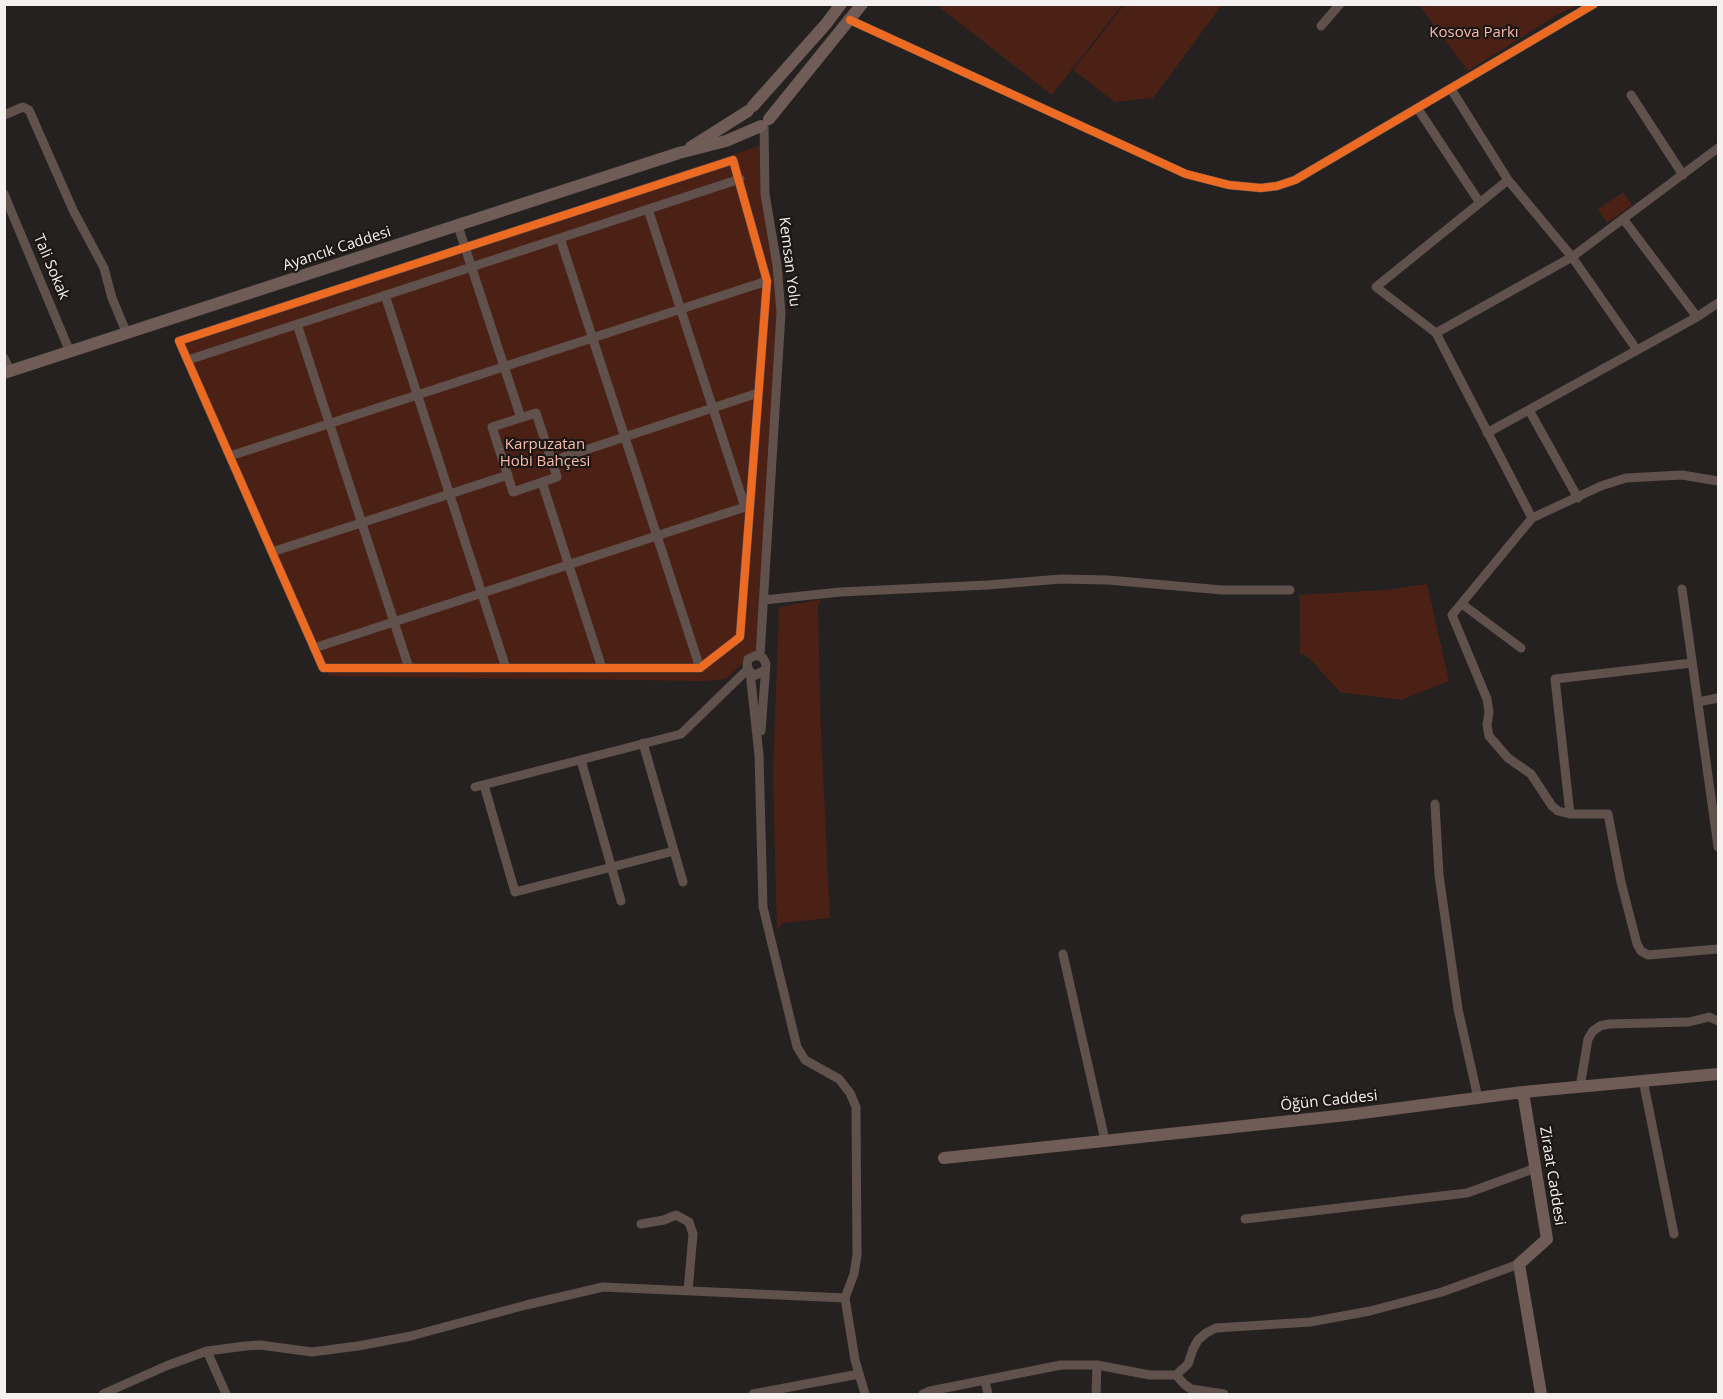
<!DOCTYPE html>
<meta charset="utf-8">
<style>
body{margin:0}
#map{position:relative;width:1723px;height:1399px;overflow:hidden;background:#242120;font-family:"Open Sans",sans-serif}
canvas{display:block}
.frame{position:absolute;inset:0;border:6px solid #f4f1f0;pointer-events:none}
</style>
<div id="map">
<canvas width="1723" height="1399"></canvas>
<div class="frame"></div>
</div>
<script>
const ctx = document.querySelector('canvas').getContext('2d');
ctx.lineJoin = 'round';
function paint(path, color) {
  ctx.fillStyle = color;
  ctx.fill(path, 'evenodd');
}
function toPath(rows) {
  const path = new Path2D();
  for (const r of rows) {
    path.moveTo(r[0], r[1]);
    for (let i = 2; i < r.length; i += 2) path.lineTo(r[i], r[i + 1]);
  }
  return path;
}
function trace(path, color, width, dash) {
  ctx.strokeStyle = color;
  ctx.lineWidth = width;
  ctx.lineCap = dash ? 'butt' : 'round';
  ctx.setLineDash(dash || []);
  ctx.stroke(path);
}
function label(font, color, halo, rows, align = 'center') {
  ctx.font = font + ' "Open Sans",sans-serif';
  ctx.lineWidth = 4.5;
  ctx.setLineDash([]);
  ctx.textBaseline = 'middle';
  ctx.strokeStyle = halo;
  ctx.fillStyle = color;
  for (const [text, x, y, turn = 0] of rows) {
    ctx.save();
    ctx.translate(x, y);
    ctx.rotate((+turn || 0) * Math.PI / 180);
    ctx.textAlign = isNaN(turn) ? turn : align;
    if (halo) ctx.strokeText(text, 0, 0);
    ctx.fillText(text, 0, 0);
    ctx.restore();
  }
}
const green = toPath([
 [1125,4,1222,5,1153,98,1115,102,1073,70],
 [941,5,941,4,1122,5,1052,95,939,7],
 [1419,5,1579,5,1560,13,1468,71],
 [759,146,770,153,762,191,783,276,760,629,756,651,726,679,704,681,329,676,181,337],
 [1623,192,1632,205,1607,223,1598,209],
 [1427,584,1449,681,1401,700,1340,692,1310,659,1300,653,1299,595,1385,590],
 [822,599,818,606,821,732,830,918,782,923,777,931,773,774,779,607]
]);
const street = toPath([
 [850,20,1186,174,1229,185,1261,188,1277,186,1295,180,1594,4],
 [1321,26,1340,4],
 [1451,89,1508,180,1572,257,1637,350],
 [1631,95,1683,175],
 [1418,109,1480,203],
 [4,115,23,107,29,110,73,210,104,268,112,298,127,334],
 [733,160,767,281,740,637,700,668,323,668,179,341,733,160],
 [1508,180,1376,287,1436,333,1532,518,1601,486,1626,478,1682,475,1718,481],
 [4,194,70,352],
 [648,209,745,507],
 [1624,220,1697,317],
 [458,226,521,418],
 [560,238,700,668],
 [385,295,506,668],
 [297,324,409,668],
 [1436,333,1572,257,1718,148],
 [4,358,10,371],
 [188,360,740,179],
 [1529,410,1578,498],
 [536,413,557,477,513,492,492,427,536,413],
 [1487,433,1697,317,1718,303],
 [230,456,767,281],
 [552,461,758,393],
 [542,482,602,668],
 [1532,518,1452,615,1487,699,1489,712,1487,725,1489,736,1508,758,1531,774,1552,806,1558,811,1570,814,1608,814,1621,882,1637,944,1641,951,1648,955,1718,949],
 [272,552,508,475],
 [1682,589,1718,847],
 [764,600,840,592,988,585,1061,579,1108,580,1222,590,1290,590],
 [1462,604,1521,648],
 [314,648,745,507,750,508],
 [760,656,781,313,777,265,765,194,764,125],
 [750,672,759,755,763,907,797,1047,805,1060,839,1079,850,1093,856,1107,857,1255,854,1274,845,1298,855,1360,865,1394],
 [1698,702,1718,698],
 [761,731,766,664,763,658,757,655,748,659,747,666,750,672,756,675,765,670],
 [643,743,683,882],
 [581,760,621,901],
 [484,785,515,892,674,851],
 [475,787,681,734,748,669],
 [1435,804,1439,875,1458,1009,1478,1098],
 [1570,814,1555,679,1692,663],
 [1063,954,1105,1140],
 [1643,1080,1674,1234],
 [1580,1087,1588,1039,1593,1031,1600,1026,1609,1024,1689,1022,1709,1017,1718,1021],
 [1245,1219,1467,1193,1536,1168],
 [641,1224,664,1220,676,1215,689,1222,693,1234,688,1291],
 [207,1351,226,1394],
 [1176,1375,1184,1384,1191,1389,1224,1394],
 [985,1381,988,1394],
 [103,1394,166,1366,207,1351,246,1346,260,1345,312,1352,358,1346,411,1336,526,1305,603,1287,845,1298],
 [753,1394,859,1374],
 [923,1394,930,1391,1061,1365,1097,1365,1150,1375,1176,1375,1188,1364,1193,1349,1198,1340,1206,1333,1216,1328,1310,1322,1370,1311,1442,1292,1519,1264],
 [1096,1394,1097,1365]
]);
const secondary = toPath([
 [753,106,826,24,841,4],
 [769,119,862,4],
 [691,147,748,111],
 [4,373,679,153,726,141,761,126],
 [1523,1092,1547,1239,1519,1264,1541,1394],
 [944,1158,1347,1115,1523,1092,1718,1074]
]);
const cycleway = toPath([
 [850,20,1186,174,1229,185,1261,188,1277,186,1295,180,1594,4],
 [733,160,767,281,740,637,700,668,323,668,179,341,733,160]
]);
const parkNames = [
 ["Kosova Parkı",1474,33],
 ["Karpuzatan",545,445],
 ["Hobi Bahçesi",545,462]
];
const streetNames = [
 ["Ayancık Caddesi",337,249,-18],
 ["Kemsan Yolu",789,262,83],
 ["Tali Sokak",51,267,67],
 ["Öğün Caddesi",1329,1101,-6],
 ["Ziraat Caddesi",1552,1176,81]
];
paint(green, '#4b2116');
trace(street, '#60514d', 9);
trace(secondary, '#6f5c56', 12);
trace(cycleway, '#ed6a23', 8);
label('15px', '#f9baa7', '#1c1715', parkNames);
label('15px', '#f4f1f0', '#1c1715', streetNames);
</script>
